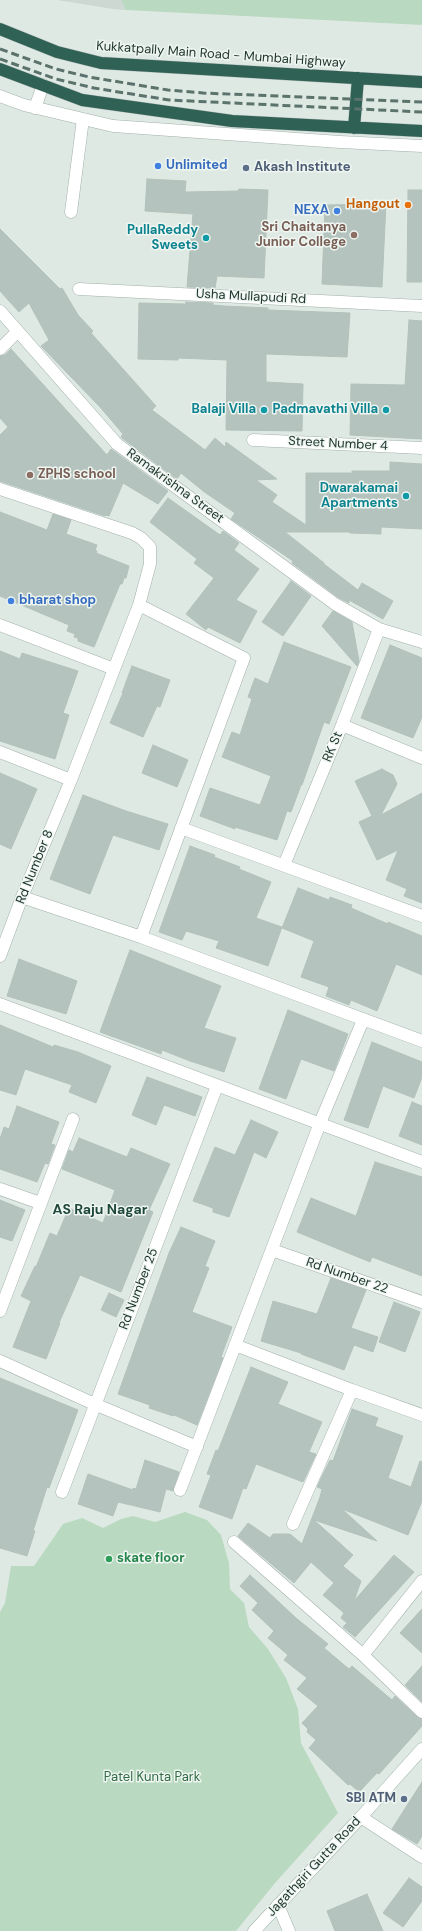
<!DOCTYPE html>
<style>
body{margin:0}
canvas{display:block;background:#dfe9e4}
</style>
<canvas width="422" height="1931"></canvas>
<script>
const ctx = document.querySelector('canvas').getContext('2d');
ctx.lineJoin = 'round';
function paint(path, color) {
  ctx.fillStyle = color;
  ctx.fill(path, 'evenodd');
}
function toPath(rows) {
  const path = new Path2D();
  for (const r of rows) {
    path.moveTo(r[0], r[1]);
    for (let i = 2; i < r.length; i += 2) path.lineTo(r[i], r[i + 1]);
  }
  return path;
}
function trace(path, color, width, dash) {
  ctx.strokeStyle = color;
  ctx.lineWidth = width;
  ctx.lineCap = dash ? 'butt' : 'round';
  ctx.setLineDash(dash || []);
  ctx.stroke(path);
}
function label(font, color, halo, rows, align = 'center') {
  ctx.font = font + ' "DM Sans",sans-serif';
  ctx.lineWidth = 3;
  ctx.setLineDash([]);
  ctx.textBaseline = 'middle';
  ctx.strokeStyle = halo;
  ctx.fillStyle = color;
  for (const [text, x, y, turn = 0] of rows) {
    ctx.save();
    ctx.translate(x, y);
    ctx.rotate((+turn || 0) * Math.PI / 180);
    ctx.textAlign = isNaN(turn) ? turn : align;
    if (halo) ctx.strokeText(text, 0, 0);
    ctx.fillText(text, 0, 0);
    ctx.restore();
  }
}
const built = toPath([
 [57,0,121,0,126,10,113,9]
]);
const green = toPath([
 [121,0,422,0,422,25,126,10],
 [185,1512,207,1520,221,1535,229,1563,230,1589,244,1603,249,1627,268,1649,286,1678,298,1709,301,1743,338,1813,275,1883,236,1931,0,1931,0,1612,5,1603,11,1566,34,1566,63,1524,82,1518,103,1528,121,1519,133,1516,155,1522]
]);
const building = toPath([
 [147,179,186,181,185,192,238,191,239,189,268,190,264,278,217,276,215,288,187,287,193,214,145,211,147,179],
 [408,190,422,190,422,282,407,282,408,190],
 [386,204,382,287,322,284,325,205,386,204],
 [0,229,60,289,62,288,78,315,93,331,91,333,156,406,152,410,205,450,215,438,225,447,226,442,277,479,256,480,277,495,272,502,306,525,306,473,352,473,352,471,390,471,390,462,422,464,422,529,381,527,381,534,350,533,350,532,285,532,324,563,324,564,358,590,362,583,393,601,383,619,349,600,349,603,339,598,292,563,293,561,231,519,235,513,203,491,181,473,177,479,122,438,121,437,123,434,100,407,41,346,49,340,29,303,19,312,0,291,0,229],
 [186,302,213,303,213,305,224,306,268,308,268,310,350,313,347,357,266,354,266,382,303,384,302,431,226,430,227,360,178,358,178,360,138,359,139,303,186,304,186,302],
 [409,320,422,321,422,439,350,435,351,384,405,385,409,320],
 [11,349,107,455,111,449,168,491,158,504,123,483,109,516,106,515,105,516,0,481,0,435,8,427,0,418,0,356,5,355,11,349],
 [168,498,220,535,223,531,239,543,234,550,259,569,236,600,257,611,240,643,208,627,206,630,186,614,214,578,194,563,197,559,150,522,168,498],
 [0,512,47,530,53,514,71,520,66,534,97,545,95,550,97,551,96,553,129,566,126,578,124,578,122,584,120,584,94,647,78,641,78,638,74,637,75,634,67,631,69,625,0,596,0,512],
 [291,581,311,596,283,636,262,622,291,581],
 [333,611,352,622,359,661,357,666,322,626,333,611],
 [284,642,351,667,329,724,324,722,302,785,301,785,291,812,287,811,277,840,235,827,235,829,200,816,210,788,260,805,271,776,222,757,232,732,240,735,252,699,248,697,255,678,268,684,284,642],
 [390,645,422,658,422,717,413,738,361,718,390,645],
 [0,651,20,659,22,653,78,671,63,713,69,715,55,759,0,741,0,651],
 [132,666,170,680,160,707,157,706,143,737,110,723,123,693,122,693,132,666],
 [153,745,188,760,177,787,142,773,153,745],
 [382,769,393,775,397,784,381,815,422,793,422,903,404,896,407,889,386,880,398,850,377,860,359,822,372,816,355,781,382,769],
 [0,773,37,789,11,849,0,844,0,773],
 [83,795,126,811,168,824,159,850,113,835,90,894,50,879,83,795],
 [190,846,215,855,214,857,240,867,239,869,271,882,256,918,282,927,268,966,216,948,219,941,186,931,182,940,159,932,190,846],
 [298,888,329,900,330,897,352,905,351,908,388,924,388,922,422,936,422,975,396,964,377,1011,351,1000,349,1005,326,996,329,987,301,977,314,941,282,928,298,888],
 [130,950,221,986,204,1028,236,1038,224,1072,190,1061,162,1050,161,1054,100,1032,130,950],
 [19,959,77,981,66,1014,7,996,19,959],
 [288,1010,348,1034,334,1071,301,1059,286,1099,259,1089,288,1010],
 [0,1025,53,1047,54,1045,78,1052,111,1066,96,1103,69,1092,72,1085,25,1069,16,1095,0,1090,0,1025],
 [372,1042,422,1062,422,1077,414,1098,383,1086,368,1128,344,1120,372,1042],
 [147,1077,202,1097,195,1116,164,1105,156,1125,132,1115,147,1077],
 [412,1102,422,1106,422,1145,399,1136,412,1102],
 [17,1106,59,1122,51,1144,55,1145,48,1164,45,1163,37,1182,0,1169,0,1139,4,1127,9,1129,17,1106],
 [251,1120,278,1132,266,1158,254,1152,229,1217,213,1212,213,1208,193,1201,215,1147,235,1155,251,1120],
 [79,1138,127,1157,131,1148,170,1164,149,1210,153,1212,121,1292,80,1275,59,1323,60,1323,46,1359,13,1347,31,1301,21,1296,35,1266,36,1267,50,1233,57,1236,69,1208,103,1223,115,1190,62,1169,69,1150,73,1152,79,1138],
 [375,1162,422,1177,422,1276,372,1257,370,1262,297,1232,311,1198,356,1216,375,1162],
 [0,1200,25,1210,12,1241,0,1237,0,1200],
 [181,1227,215,1241,205,1266,209,1268,192,1312,232,1327,221,1357,223,1358,197,1425,174,1415,173,1416,149,1408,150,1405,118,1394,169,1253,181,1227],
 [331,1278,366,1290,351,1328,378,1337,373,1352,354,1345,344,1370,301,1354,301,1353,261,1341,273,1301,317,1314,331,1278],
 [109,1293,124,1300,116,1317,101,1310,109,1293],
 [394,1302,420,1312,405,1352,379,1342,394,1302],
 [251,1367,288,1382,278,1404,322,1422,309,1452,316,1454,303,1482,256,1464,246,1489,243,1488,232,1519,199,1507,211,1475,207,1474,216,1450,218,1451,251,1367],
 [0,1378,78,1410,49,1488,47,1487,33,1531,35,1531,27,1556,0,1548,0,1378],
 [352,1409,378,1418,375,1426,403,1436,388,1478,411,1487,420,1461,422,1462,422,1501,408,1535,342,1509,377,1541,314,1520,353,1555,343,1566,361,1581,354,1601,394,1555,414,1572,355,1637,343,1627,347,1623,341,1618,344,1613,323,1595,334,1583,311,1562,294,1583,238,1536,248,1523,270,1538,273,1534,290,1534,302,1544,320,1497,322,1489,317,1487,330,1460,333,1461,352,1409],
 [145,1460,179,1472,173,1491,166,1489,160,1512,118,1502,113,1516,78,1504,88,1474,133,1490,133,1488,136,1489,145,1460],
 [250,1575,296,1618,328,1644,324,1648,349,1669,352,1666,392,1700,395,1696,417,1717,422,1719,422,1726,379,1774,377,1773,359,1792,350,1784,348,1785,309,1748,316,1740,307,1732,308,1729,302,1723,318,1706,297,1689,307,1678,284,1660,288,1655,268,1638,274,1631,252,1610,258,1603,240,1586,250,1575],
 [422,1609,422,1653,400,1633,422,1609],
 [422,1666,422,1702,405,1685,422,1666],
 [422,1782,422,1836,417,1844,392,1829,422,1782],
 [409,1878,422,1887,422,1901,403,1927,383,1913,409,1878],
 [367,1894,383,1931,335,1931,327,1911,367,1894]
]);
const street = toPath([
 [0,96,24,105,113,126,340,142,422,146],
 [35,108,43,85],
 [71,212,83,119],
 [79,289,422,306],
 [0,311,117,444,335,604,379,629,422,642],
 [0,349,17,332],
 [253,440,422,448],
 [0,489,132,533,141,538,150,547,150,564,139,605],
 [0,625,114,669],
 [342,725,422,758],
 [0,752,71,780,139,605,244,658,141,937],
 [181,828,422,916],
 [284,865,342,725,379,629],
 [22,897,141,937,422,1041],
 [0,956,22,897,71,780],
 [0,1004,422,1162],
 [0,1189,40,1203],
 [272,1250,422,1302],
 [0,1311,73,1119],
 [235,1345,352,1390,422,1415],
 [0,1361,92,1403,197,1447],
 [180,1490,320,1123,363,1020],
 [62,1492,217,1086],
 [293,1524,352,1390],
 [234,1542,363,1655,422,1712],
 [363,1655,422,1581],
 [361,1817,422,1857],
 [278,1905,289,1931]
]);
const secondary = toPath([
 [254,1931,361,1817,422,1749]
]);
const highway = toPath([
 [0,29,57,52,101,63,422,82],
 [0,69,82,100,232,121,422,131],
 [354,128,358,78]
]);
const rail = toPath([
 [0,49,56,69,89,77,168,90,203,93,422,102],
 [0,59,56,79,94,88,169,100,422,112]
]);
const markers = [
 [158,166,4,"#3f7fe0"],
 [246,168,4,"#5c6f8a"],
 [408,205,4,"#e8710a"],
 [337,211,4,"#3f7fe0"],
 [354,235,4,"#8d6e63"],
 [206,238,4,"#0f9aa8"],
 [264,410,4,"#0f9aa8"],
 [386,410,4,"#0f9aa8"],
 [30,475,4,"#8d6e63"],
 [406,496,4,"#0f9aa8"],
 [11,601,4,"#3f7fe0"],
 [109,1559,4,"#2e9e5b"],
 [404,1799,4,"#5c6f8a"]
];
const streetNames = [
 ["Kukkatpally Main Road - Mumbai Highway",221,55,4],
 ["Usha Mullapudi Rd",251,297,3],
 ["Street Number 4",338,444,3],
 ["Ramakrishna Street",175,486,36],
 ["RK St",333,747,-67],
 ["Rd Number 8",35,867,-68],
 ["Rd Number 22",347,1276,19],
 ["Rd Number 25",139,1289,-69],
 ["Jagathgiri Gutta Road",314,1867,-47]
];
const shopNames = [
 ["Unlimited",166,166],
 ["NEXA",329,211,"right"],
 ["bharat shop",19,601]
];
const serviceNames = [
 ["Akash Institute",254,168],
 ["SBI ATM",396,1799,"right"]
];
const foodNames = [
 ["Hangout",400,205]
];
const educationNames = [
 ["Sri Chaitanya",346,228],
 ["Junior College",346,243],
 ["ZPHS school",38,475,"left"]
];
const cultureNames = [
 ["PullaReddy",198,231],
 ["Sweets",198,246],
 ["Balaji Villa",256,410],
 ["Padmavathi Villa",378,410],
 ["Dwarakamai",398,489],
 ["Apartments",398,504]
];
const leisureNames = [
 ["skate floor",117,1559]
];
const parkNames = [
 ["Patel Kunta Park",152,1778]
];
const neighbourhoodNames = [
 ["AS Raju Nagar",100,1210]
];
paint(built, '#cdd8d3');
paint(green, '#b9d9c0');
paint(building, '#b4c3bd');
trace(building, '#b2c2ba', 1);
trace(street, '#a2b0aa', 13);
trace(secondary, '#9fb4ab', 13);
trace(highway, '#bcc3c1', 13);
trace(street, '#fff', 12);
trace(secondary, '#fff', 12);
trace(highway, '#2f6155', 12);
trace(rail, '#5b736c', 3, [8, 4]);
for (const [x, y, r, color] of markers) {
  const dot = new Path2D();
  dot.arc(x, y, r, 0, 2 * Math.PI);
  ctx.fillStyle = color;
  ctx.fill(dot);
  trace(dot, '#eff6f2', 1.5);
}
label('13px', '#213730', '#eff6f2', streetNames);
label('bold 13px', '#366cbe', '#eff6f2', shopNames, 'left');
label('bold 13px', '#4e5e75', '#eff6f2', serviceNames, 'left');
label('bold 13px', '#c56008', '#eff6f2', foodNames, 'right');
label('bold 13px', '#785e54', '#eff6f2', educationNames, 'right');
label('bold 13px', '#0d838f', '#eff6f2', cultureNames, 'right');
label('bold 13px', '#27864d', '#eff6f2', leisureNames, 'left');
label('13px', '#2f6b43', '#eff6f2', parkNames);
label('bold 14px', '#1f483c', '#eff6f2', neighbourhoodNames);
</script>
